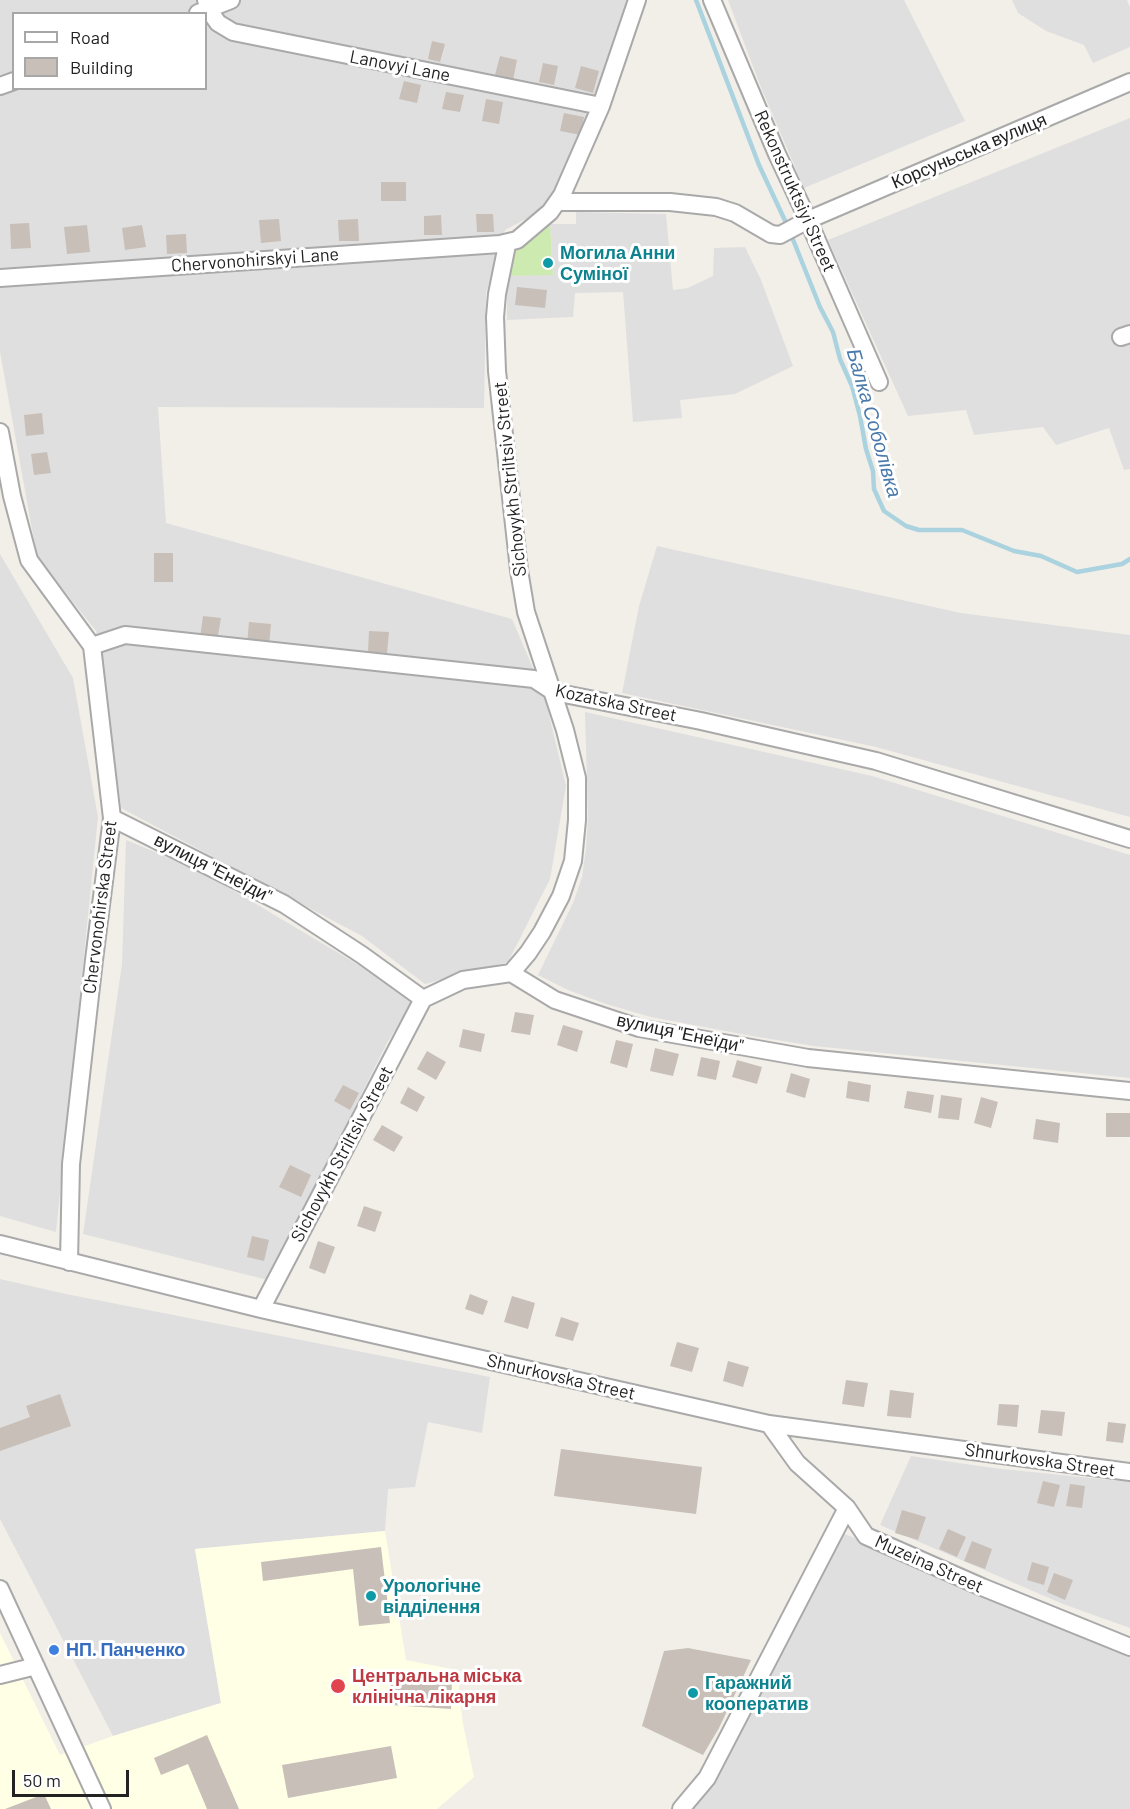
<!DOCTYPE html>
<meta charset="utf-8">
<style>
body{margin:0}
#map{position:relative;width:1130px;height:1809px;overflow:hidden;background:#f2efe9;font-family:Barlow,sans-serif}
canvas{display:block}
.legend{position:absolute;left:12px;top:12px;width:195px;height:78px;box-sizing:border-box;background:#fff;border:2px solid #a7a7a7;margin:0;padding:8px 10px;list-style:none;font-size:18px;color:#222}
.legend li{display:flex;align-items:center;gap:12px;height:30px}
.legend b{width:30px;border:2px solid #a7a7a7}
.scale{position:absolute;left:12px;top:1770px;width:117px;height:27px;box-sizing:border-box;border:3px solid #222;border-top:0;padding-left:8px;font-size:18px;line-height:21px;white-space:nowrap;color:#222;-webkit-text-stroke:4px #fff;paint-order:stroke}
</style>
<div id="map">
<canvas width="1130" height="1809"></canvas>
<ul class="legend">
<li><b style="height:8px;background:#fff"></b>Road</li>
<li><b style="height:16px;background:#c7bfb8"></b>Building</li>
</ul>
<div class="scale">50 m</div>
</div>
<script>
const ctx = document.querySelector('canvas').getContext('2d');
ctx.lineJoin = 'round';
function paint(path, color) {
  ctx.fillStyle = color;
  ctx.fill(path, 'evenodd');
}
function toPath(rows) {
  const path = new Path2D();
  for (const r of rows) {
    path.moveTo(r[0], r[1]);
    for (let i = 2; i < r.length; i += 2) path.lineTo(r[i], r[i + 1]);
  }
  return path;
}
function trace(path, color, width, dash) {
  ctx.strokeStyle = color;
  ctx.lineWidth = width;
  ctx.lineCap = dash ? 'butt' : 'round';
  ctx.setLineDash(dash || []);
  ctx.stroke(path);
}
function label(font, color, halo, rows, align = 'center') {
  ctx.font = font + ' Barlow,sans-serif';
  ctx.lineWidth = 6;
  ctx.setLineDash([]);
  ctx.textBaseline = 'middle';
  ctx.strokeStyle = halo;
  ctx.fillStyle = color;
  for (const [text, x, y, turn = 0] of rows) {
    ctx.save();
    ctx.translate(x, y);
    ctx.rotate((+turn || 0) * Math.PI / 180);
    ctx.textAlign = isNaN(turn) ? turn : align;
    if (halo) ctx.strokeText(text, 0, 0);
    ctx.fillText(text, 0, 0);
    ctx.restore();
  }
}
const residential = toPath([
 [0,0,629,0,598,96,555,192,535,214,505,230,486,293,484,408,158,407,166,523,512,619,544,694,566,786,550,879,508,962,425,984,362,936,121,808,96,631,37,557,0,352],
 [14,14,206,14,206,88,14,88],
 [728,0,904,0,965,121,804,188,760,85],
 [1012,0,1127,0,1130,7,1130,47,1093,63,1084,45,1046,31,1018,13],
 [1130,118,1130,328,1116,334,1119,346,1130,342,1130,469,1124,470,1109,428,1056,445,1043,427,974,435,966,410,908,416,828,240],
 [576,212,666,214,673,290,688,288,713,276,714,248,745,247,761,280,793,366,735,394,680,400,682,418,633,422,623,292,575,293,573,317,507,320,507,276,553,274,550,224,576,224],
 [657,546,961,613,1130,635,1130,817,876,747,622,693,639,606],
 [0,554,73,678,98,817,56,1232,0,1216],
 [585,712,872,776,1130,855,1130,1078,814,1046,752,1036,651,1017,606,1004,568,990,538,975,573,903,582,877,586,849,588,817],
 [126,840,199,870,367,970,412,1003,387,1043,268,1280,83,1234,122,964],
 [0,1279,66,1294,490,1377,482,1433,428,1422,415,1487,388,1489,385,1531,195,1549,221,1703,113,1736,0,1519],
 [911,1456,993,1468,1130,1482,1130,1628,1063,1604,880,1525],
 [840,1532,1130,1652,1130,1809,691,1809]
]);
const education = toPath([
 [385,1531,406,1660,457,1670,463,1724,474,1777,437,1809,0,1809,0,1633,60,1755,113,1736,221,1703,195,1549]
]);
const grass = toPath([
 [544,224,550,224,553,275,507,276,511,255,516,247]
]);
const stream = toPath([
 [696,0,759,165,788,227],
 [792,237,820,307,833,332,840,359,852,386,860,416,866,449,873,471,874,489,884,511,906,526,919,530,962,530,1014,551,1041,556,1077,572,1122,564,1130,559]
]);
const building = toPath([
 [432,41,445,44,440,62,428,59],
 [500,56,517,60,513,80,495,75],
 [543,63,558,66,554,85,539,82],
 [581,66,599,71,593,93,575,88],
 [404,81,421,85,417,103,399,99],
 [446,92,464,95,460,112,442,109],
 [486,99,503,102,499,124,482,121],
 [564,113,584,117,581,135,560,131],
 [381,182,406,182,406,201,381,201],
 [476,214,493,214,494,232,477,232],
 [441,215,442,235,424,235,424,216],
 [279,219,281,241,261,243,259,220],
 [358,219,359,241,339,241,338,220],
 [29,223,31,248,11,249,10,224],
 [87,225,90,252,67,254,64,227],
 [142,225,146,247,125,250,122,228],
 [186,234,187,253,167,254,166,235],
 [517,287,547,290,545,308,515,305],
 [42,413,44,434,26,436,24,415],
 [47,452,51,473,34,475,31,454],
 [154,553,173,553,173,582,154,582],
 [203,616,221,618,217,641,200,638],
 [249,622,271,624,269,646,247,644],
 [369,631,389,632,387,653,368,652],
 [515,1012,534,1015,530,1035,511,1032],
 [563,1025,583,1031,577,1052,557,1045],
 [463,1029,485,1034,481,1052,459,1047],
 [616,1040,633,1044,627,1068,610,1063],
 [655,1048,679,1054,673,1076,650,1071],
 [427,1051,446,1062,436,1080,417,1069],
 [701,1057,720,1061,716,1080,697,1076],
 [737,1060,762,1067,757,1084,732,1077],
 [791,1073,810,1079,805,1098,786,1092],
 [848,1081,871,1085,869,1102,846,1098],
 [343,1085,359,1093,350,1110,334,1101],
 [408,1087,425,1097,417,1112,400,1103],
 [907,1091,934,1095,931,1113,904,1108],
 [941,1095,962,1098,959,1120,938,1118],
 [981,1097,998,1102,991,1128,974,1123],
 [1106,1113,1130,1113,1130,1137,1106,1137],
 [1036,1119,1060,1123,1058,1143,1033,1139],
 [382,1125,403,1137,394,1152,373,1140],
 [290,1165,311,1175,301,1197,279,1187],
 [364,1206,382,1212,375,1232,357,1226],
 [252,1236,269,1240,264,1261,247,1257],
 [318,1241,335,1247,325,1274,309,1268],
 [470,1294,488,1301,483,1315,465,1309],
 [512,1296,535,1303,528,1329,504,1322],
 [561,1317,579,1323,573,1341,555,1336],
 [677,1342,699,1348,692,1372,670,1366],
 [728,1361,749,1367,743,1387,723,1381],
 [846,1380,868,1383,864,1407,842,1404],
 [890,1390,914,1393,911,1418,887,1416],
 [60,1394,71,1426,0,1451,0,1428,30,1417,26,1406],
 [999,1404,1019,1405,1017,1427,997,1425],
 [1041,1410,1065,1412,1062,1436,1038,1433],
 [1108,1422,1126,1424,1123,1443,1106,1441],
 [561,1449,702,1467,696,1514,554,1496],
 [1043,1481,1060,1485,1054,1507,1037,1503],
 [1070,1484,1085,1486,1082,1508,1066,1506],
 [902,1510,926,1517,918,1540,895,1533],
 [948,1529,966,1537,957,1557,939,1549],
 [972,1541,992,1549,985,1569,964,1561],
 [381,1547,390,1623,359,1626,353,1569,263,1581,261,1562],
 [1032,1562,1049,1567,1044,1585,1027,1580],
 [1054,1573,1073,1580,1065,1600,1047,1592],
 [688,1648,751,1660,719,1728,703,1755,642,1726,664,1651],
 [391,1676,452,1680,451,1709,390,1705],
 [207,1735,239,1809,207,1809,188,1764,161,1775,154,1758],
 [391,1746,397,1778,288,1798,282,1765],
 [44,1794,51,1809,5,1809]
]);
const minor = toPath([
 [206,0,209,10,218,23,233,32,601,106],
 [712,0,777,154,808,220,879,382],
 [198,13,231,0],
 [0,86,14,81],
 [557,202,670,202,716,207,735,213,771,234,780,235,808,220,1130,82],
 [510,242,507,245,497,294,495,317,497,371,519,570,526,612,565,730,577,778,577,820,573,861,561,896,542,932,528,953,511,973],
 [0,278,500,244,517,240,550,212,562,195,601,106,637,0],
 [1121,337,1130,334],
 [0,432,12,496,29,560,92,646,112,818,94,960,71,1164,69,1262],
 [92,646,125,635,534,679,554,692,701,721,876,761,1130,839],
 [112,818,284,904,362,955,423,999,463,980,511,973,555,1000,639,1028,808,1058,1130,1091],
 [0,1244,261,1309,769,1424,1130,1472],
 [261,1309,423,999],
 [769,1424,797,1463,847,1508,866,1536,982,1587,1130,1647],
 [0,1589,102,1809],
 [0,1675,36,1666],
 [681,1809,707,1778,847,1508]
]);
const markers = [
 [548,263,6,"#0f9aa8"],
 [371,1596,6,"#0f9aa8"],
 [54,1650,6,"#3f7fe0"],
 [338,1686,8,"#e0444e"],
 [693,1693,6,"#0f9aa8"]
];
const streetNames = [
 ["Lanovyi Lane",400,66,11],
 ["Корсуньська вулиця",969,151,-23],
 ["Rekonstruktsiyi Street",795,191,66],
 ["Chervonohirskyi Lane",255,260,-4],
 ["Sichovykh Striltsiv Street",510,479,-96],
 ["Kozatska Street",616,703,12],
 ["вулиця \"Енеїди\"",213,868,27],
 ["Chervonohirska Street",100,907,-83],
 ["вулиця \"Енеїди\"",680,1033,12],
 ["Sichovykh Striltsiv Street",342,1154,-62],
 ["Shnurkovska Street",561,1377,13],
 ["Shnurkovska Street",1040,1460,8],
 ["Muzeina Street",929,1564,24]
];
const cultureNames = [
 ["Могила Анни",560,253],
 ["Суміної",560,274],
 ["Урологічне",383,1586],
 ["відділення",383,1607],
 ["Гаражний",705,1683],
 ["кооператив",705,1704]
];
const shopNames = [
 ["НП. Панченко",66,1650]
];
const healthNames = [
 ["Центральна міська",352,1676],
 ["клінічна лікарня",352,1697]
];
const waterNames = [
 ["Балка Соболівка",874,423,74]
];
paint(residential, '#e0dfdf');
paint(education, '#ffffe5');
paint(grass, '#cdebb0');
trace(stream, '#aad3df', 4.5);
paint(building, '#c7bfb8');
trace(minor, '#a9a9a9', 20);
trace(minor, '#fff', 16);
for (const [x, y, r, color] of markers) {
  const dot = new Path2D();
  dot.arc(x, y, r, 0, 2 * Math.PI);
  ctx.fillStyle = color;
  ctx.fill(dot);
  trace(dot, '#fff', 2);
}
label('18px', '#222', '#fff', streetNames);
label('bold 18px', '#0d838f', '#fff', cultureNames, 'left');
label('bold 18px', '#366cbe', '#fff', shopNames, 'left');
label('bold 18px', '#be3a42', '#fff', healthNames, 'left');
label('italic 20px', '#4a7aab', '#fff', waterNames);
</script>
